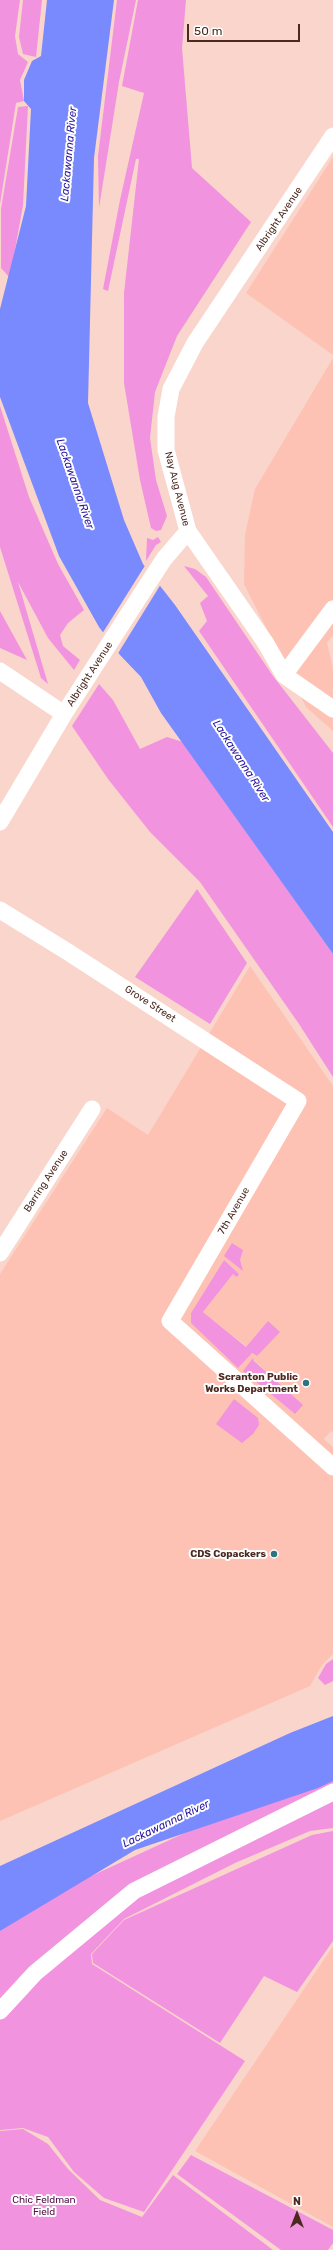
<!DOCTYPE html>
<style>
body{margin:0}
#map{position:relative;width:333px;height:2250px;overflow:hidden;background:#fad5cb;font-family:Rubik,sans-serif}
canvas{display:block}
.north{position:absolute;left:277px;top:2194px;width:40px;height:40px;-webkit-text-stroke:3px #fff;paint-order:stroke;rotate:0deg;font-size:11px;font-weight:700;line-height:16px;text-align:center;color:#4c2920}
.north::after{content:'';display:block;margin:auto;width:14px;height:18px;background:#4c2920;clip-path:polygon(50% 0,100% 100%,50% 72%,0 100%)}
.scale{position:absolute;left:187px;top:24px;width:113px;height:18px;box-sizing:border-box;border:2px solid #4c2920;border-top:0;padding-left:5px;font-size:12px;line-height:14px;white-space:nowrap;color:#4c2920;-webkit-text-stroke:3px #fff;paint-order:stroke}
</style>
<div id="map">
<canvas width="333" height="2250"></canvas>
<div class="north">N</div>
<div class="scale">50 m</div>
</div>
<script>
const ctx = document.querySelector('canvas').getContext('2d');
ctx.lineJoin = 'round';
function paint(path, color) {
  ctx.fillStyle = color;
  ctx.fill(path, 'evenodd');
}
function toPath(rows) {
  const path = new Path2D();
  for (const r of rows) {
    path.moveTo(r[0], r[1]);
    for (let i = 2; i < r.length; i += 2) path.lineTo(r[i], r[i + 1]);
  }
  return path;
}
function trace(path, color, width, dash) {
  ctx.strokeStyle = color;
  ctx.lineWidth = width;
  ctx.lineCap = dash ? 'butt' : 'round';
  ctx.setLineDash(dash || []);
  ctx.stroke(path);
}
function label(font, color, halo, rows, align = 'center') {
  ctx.font = font + ' Rubik,sans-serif';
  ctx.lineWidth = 4;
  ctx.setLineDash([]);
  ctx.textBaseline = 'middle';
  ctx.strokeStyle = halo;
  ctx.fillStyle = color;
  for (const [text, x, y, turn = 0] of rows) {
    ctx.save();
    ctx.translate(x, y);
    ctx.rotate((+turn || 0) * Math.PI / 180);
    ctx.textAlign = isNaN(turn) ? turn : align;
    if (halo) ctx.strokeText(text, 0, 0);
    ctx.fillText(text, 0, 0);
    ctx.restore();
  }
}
const built = toPath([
 [333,157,333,355,246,293],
 [333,358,333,635,327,643,333,668,333,731,306,707,244,584,245,535,255,489],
 [250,966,333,1086,333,1432,331,1431,324,1439,333,1447,333,1654,322,1665,310,1686,0,1821,0,1274,107,1108,148,1135],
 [224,1260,239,1274,233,1274,203,1312,247,1347,268,1322,257,1356,191,1323,191,1313],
 [253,1359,302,1405,295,1414,250,1376],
 [333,1946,333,2227,195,2151]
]);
const green = toPath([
 [0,0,20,0,15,36,18,54,28,62,20,80,24,101,16,103,0,204],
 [23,0,42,0,36,57,23,54,19,37],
 [117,0,136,0,119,82,99,208,98,156],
 [138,0,186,0,182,48,192,168,251,222,177,336,155,392,150,438,156,480,167,516,161,530,156,531,151,528,140,480,124,383,124,293,139,159,136,159,108,291,103,289,120,200,144,93,122,86],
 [28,106,23,205,10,278,1,268,1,209,18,107],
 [0,406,29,497,58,564,84,610,68,623,60,635,63,646,80,660,74,670,48,638,18,582,48,684,41,678,0,547],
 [158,537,161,542,156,545,146,561,147,538,153,540],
 [184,566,195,569,206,577,273,676,333,753,333,827,199,631,207,621,200,603,208,596],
 [0,611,27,660,0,648],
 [99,684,113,700,140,749,167,737,183,742,333,954,333,1077,299,1024,200,882,150,832,108,779,72,726],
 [197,889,247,963,210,1024,135,977],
 [232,1243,243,1250,240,1260,243,1271,224,1256],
 [224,1260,239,1274,237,1277,233,1274,203,1312,246,1347,268,1321,280,1332,257,1356,252,1353,238,1368,191,1323,191,1313],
 [253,1358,254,1361,303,1405,295,1414,243,1371],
 [234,1399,258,1418,259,1425,253,1434,242,1443,216,1424],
 [333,1659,333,1681,325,1685,318,1678,326,1664],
 [333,1765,333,1828,310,1831,235,1863,124,1919,91,1954,92,1964,245,2061,144,2212,104,2198,74,2172,48,2137,23,2128,0,2130,0,1923,65,1888],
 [333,1831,333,1941,297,1992,264,1976,220,2043,93,1963,92,1954,124,1920,312,1835],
 [23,2129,48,2144,68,2169,100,2200,142,2217,173,2175,273,2250,0,2250,0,2131],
 [191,2155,333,2230,333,2243,328,2250,281,2250,177,2174]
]);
const water = toPath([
 [47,0,114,0,94,158,88,403,124,520,143,564,175,605,333,832,333,954,161,713,141,677,120,655,99,627,59,556,0,397,0,309,26,206,31,109,24,101,24,80,32,61,41,56],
 [333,1716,333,1781,318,1788,135,1850,0,1931,0,1866,290,1733]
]);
const pier = toPath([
 [146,564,161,584,117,655,102,634]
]);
const street = toPath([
 [333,136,195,343,171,389,166,417,166,450,188,531,265,642,284,675,333,709],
 [0,671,64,714],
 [284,675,333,609],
 [0,822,64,714,129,613,164,559,188,531],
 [0,910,68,952,298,1101,170,1321,333,1467],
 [0,1253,92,1109],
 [0,2011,35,1973,134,1891,333,1792]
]);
const markers = [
 [306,1383,4,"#2e7382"],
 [274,1554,4,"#2e7382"]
];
const streetNames = [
 ["Albright Avenue",279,219,-56],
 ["Nay Aug Avenue",177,489,76],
 ["Albright Avenue",90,674,-57],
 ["Grove Street",150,1004,33],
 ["Barring Avenue",46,1181,-57],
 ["7th Avenue",234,1211,-60]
];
const poiNames = [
 ["Scranton Public",298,1377],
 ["Works Department",298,1389],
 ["CDS Copackers",266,1554]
];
const parkNames = [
 ["Chic Feldman",44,2200],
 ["Field",44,2212]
];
const waterNames = [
 ["Lackawanna River",69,154,-85],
 ["Lackawanna River",75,484,71],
 ["Lackawanna River",241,761,57],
 ["Lackawanna River",166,1824,-26]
];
paint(built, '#fdc2b3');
paint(green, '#f193df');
paint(water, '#788afd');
paint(pier, '#fad5cb');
trace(street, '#fff', 17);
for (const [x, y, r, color] of markers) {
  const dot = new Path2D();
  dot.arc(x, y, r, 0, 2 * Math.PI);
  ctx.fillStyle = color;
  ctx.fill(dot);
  trace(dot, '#fff', 1.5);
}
label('10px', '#4c2920', '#fff', streetNames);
label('bold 10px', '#4c2920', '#fff', poiNames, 'right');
label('10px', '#500c47', '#fff', parkNames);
label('italic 11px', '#27159e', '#fff', waterNames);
</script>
